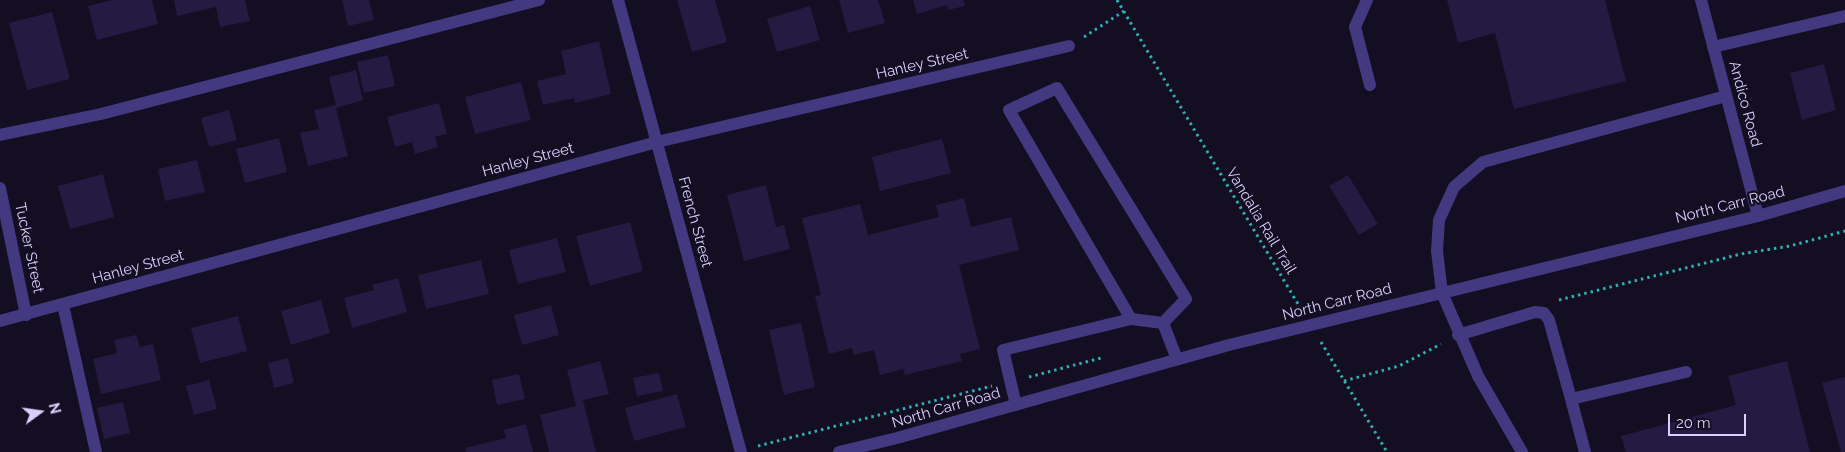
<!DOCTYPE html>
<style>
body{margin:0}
#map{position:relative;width:1845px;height:452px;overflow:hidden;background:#130e21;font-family:Raleway,sans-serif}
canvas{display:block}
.north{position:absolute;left:15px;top:387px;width:50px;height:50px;-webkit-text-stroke:4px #130e21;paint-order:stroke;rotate:76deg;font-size:14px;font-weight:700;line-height:20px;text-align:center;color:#d8cffe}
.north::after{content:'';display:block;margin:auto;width:18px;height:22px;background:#d8cffe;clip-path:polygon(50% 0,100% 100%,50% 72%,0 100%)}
.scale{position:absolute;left:1668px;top:414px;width:78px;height:22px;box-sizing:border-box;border:2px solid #d8cffe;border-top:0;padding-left:6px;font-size:15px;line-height:18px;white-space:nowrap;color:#d8cffe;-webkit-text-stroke:4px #130e21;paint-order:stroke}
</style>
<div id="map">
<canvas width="1845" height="452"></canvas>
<div class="north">N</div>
<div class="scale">20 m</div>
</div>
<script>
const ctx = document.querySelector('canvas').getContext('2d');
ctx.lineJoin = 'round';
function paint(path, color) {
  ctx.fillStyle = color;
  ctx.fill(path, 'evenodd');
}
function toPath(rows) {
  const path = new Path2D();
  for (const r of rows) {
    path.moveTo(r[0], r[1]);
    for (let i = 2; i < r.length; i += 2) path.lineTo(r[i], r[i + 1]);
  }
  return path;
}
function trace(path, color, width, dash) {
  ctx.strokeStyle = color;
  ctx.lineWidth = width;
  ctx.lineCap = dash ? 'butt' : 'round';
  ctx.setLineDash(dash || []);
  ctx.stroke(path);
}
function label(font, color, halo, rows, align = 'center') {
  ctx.font = font + ' Raleway,sans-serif';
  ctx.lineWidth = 4.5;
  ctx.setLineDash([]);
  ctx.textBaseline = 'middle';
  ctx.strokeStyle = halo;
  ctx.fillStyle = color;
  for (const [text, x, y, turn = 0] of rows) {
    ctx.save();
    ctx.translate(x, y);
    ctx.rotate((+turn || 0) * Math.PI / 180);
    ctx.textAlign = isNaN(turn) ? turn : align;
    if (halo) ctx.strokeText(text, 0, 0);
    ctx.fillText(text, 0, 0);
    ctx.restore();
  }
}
const building = toPath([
 [112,0,152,0,158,24,97,40,88,6],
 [174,0,245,0,250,21,220,27,216,7,177,16],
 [342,0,369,0,374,20,348,26],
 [677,0,715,0,727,42,692,52],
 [839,0,878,0,885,23,848,33],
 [913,0,963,0,965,6,948,10,947,5,917,14],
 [1447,0,1605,0,1626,81,1514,109,1495,33,1458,43],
 [810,6,820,40,777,52,767,19],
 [52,12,70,79,27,90,9,23],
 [599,41,611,94,575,103,574,98,543,105,537,81,566,74,561,51],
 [388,55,395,86,364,93,357,62],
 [1824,64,1836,110,1802,120,1790,73],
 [356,70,363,100,336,108,348,156,308,166,300,133,319,129,314,110,336,105,329,77],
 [521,82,531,120,475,134,465,97],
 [439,103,447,134,435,137,438,147,415,154,412,142,395,147,387,117],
 [229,110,237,140,209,147,201,118],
 [279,138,287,172,245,183,236,149],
 [942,139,951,173,880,191,872,157],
 [197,160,205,192,165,201,158,169],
 [103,174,114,217,70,229,58,186],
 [1348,175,1378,224,1359,235,1329,186],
 [766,185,776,227,784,225,790,249,744,261,727,195],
 [964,198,971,227,1011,217,1019,250,959,265,980,349,960,354,962,361,905,375,903,369,880,375,874,350,854,355,852,348,829,354,815,296,821,295,802,218,860,204,868,235,939,217,936,205],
 [630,222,643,271,590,286,576,236],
 [557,238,566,272,518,284,509,250],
 [481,260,489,294,426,309,418,275],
 [398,278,407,312,352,328,344,298,374,290,372,285],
 [321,300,330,333,291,345,281,311],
 [551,305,559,335,522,345,514,315],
 [238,316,247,351,200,363,191,328],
 [801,323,815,387,784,395,769,330],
 [136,335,140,347,153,344,161,380,101,394,93,359,117,353,114,340],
 [288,358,294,383,274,388,268,363],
 [600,361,609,394,583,400,596,452,549,452,540,415,576,406,567,370],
 [1787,361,1810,452,1626,452,1621,436,1736,405,1728,376],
 [659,373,663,391,637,396,633,378],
 [519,374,525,399,497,405,492,380],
 [1845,377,1845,452,1841,452,1822,383],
 [209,380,217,409,194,415,186,386],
 [677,394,686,427,634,441,625,408],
 [123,402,130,433,104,439,97,408],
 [526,424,533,452,466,452,465,448,506,438,504,430]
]);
const path = toPath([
 [1117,0,1301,309],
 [1084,37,1124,11],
 [1559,300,1741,254,1790,246,1845,231],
 [1321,342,1387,452],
 [1029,377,1101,358],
 [1344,381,1399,366,1441,344],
 [758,446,992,386]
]);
const service = toPath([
 [1367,0,1355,27,1370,85],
 [1713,47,1845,16],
 [0,135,101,114,539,0],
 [63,305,96,452],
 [1163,323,1131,319,1009,110,1057,88,1186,299,1163,323,1177,359],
 [1458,335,1535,312,1544,313,1549,320,1571,399,1686,372],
 [1571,399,1585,452],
 [1016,405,1003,350,1131,319],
 [1522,452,1478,376,1442,293,1437,251,1439,220,1454,187,1483,162,1726,96]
]);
const minor = toPath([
 [618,0,741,452],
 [1701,0,1758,216],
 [0,188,26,315],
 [0,321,657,142,1069,46],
 [839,452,897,438,1229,345,1758,216,1845,191]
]);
const streetNames = [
 ["Hanley Street",922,64,-13],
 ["Andico Road",1745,104,75],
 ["Hanley Street",528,160,-15],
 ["North Carr Road",1730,205,-14],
 ["Vandalia Rail Trail",1261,221,59],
 ["French Street",695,222,75],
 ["Tucker Street",29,248,78],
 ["Hanley Street",138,267,-15],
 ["North Carr Road",1337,302,-14],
 ["North Carr Road",946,408,-16]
];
paint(building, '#251a42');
trace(path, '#30aeb1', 3, [2.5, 4]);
trace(service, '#423980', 12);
trace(minor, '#423980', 12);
label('15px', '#d8cffe', '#130e21', streetNames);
</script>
